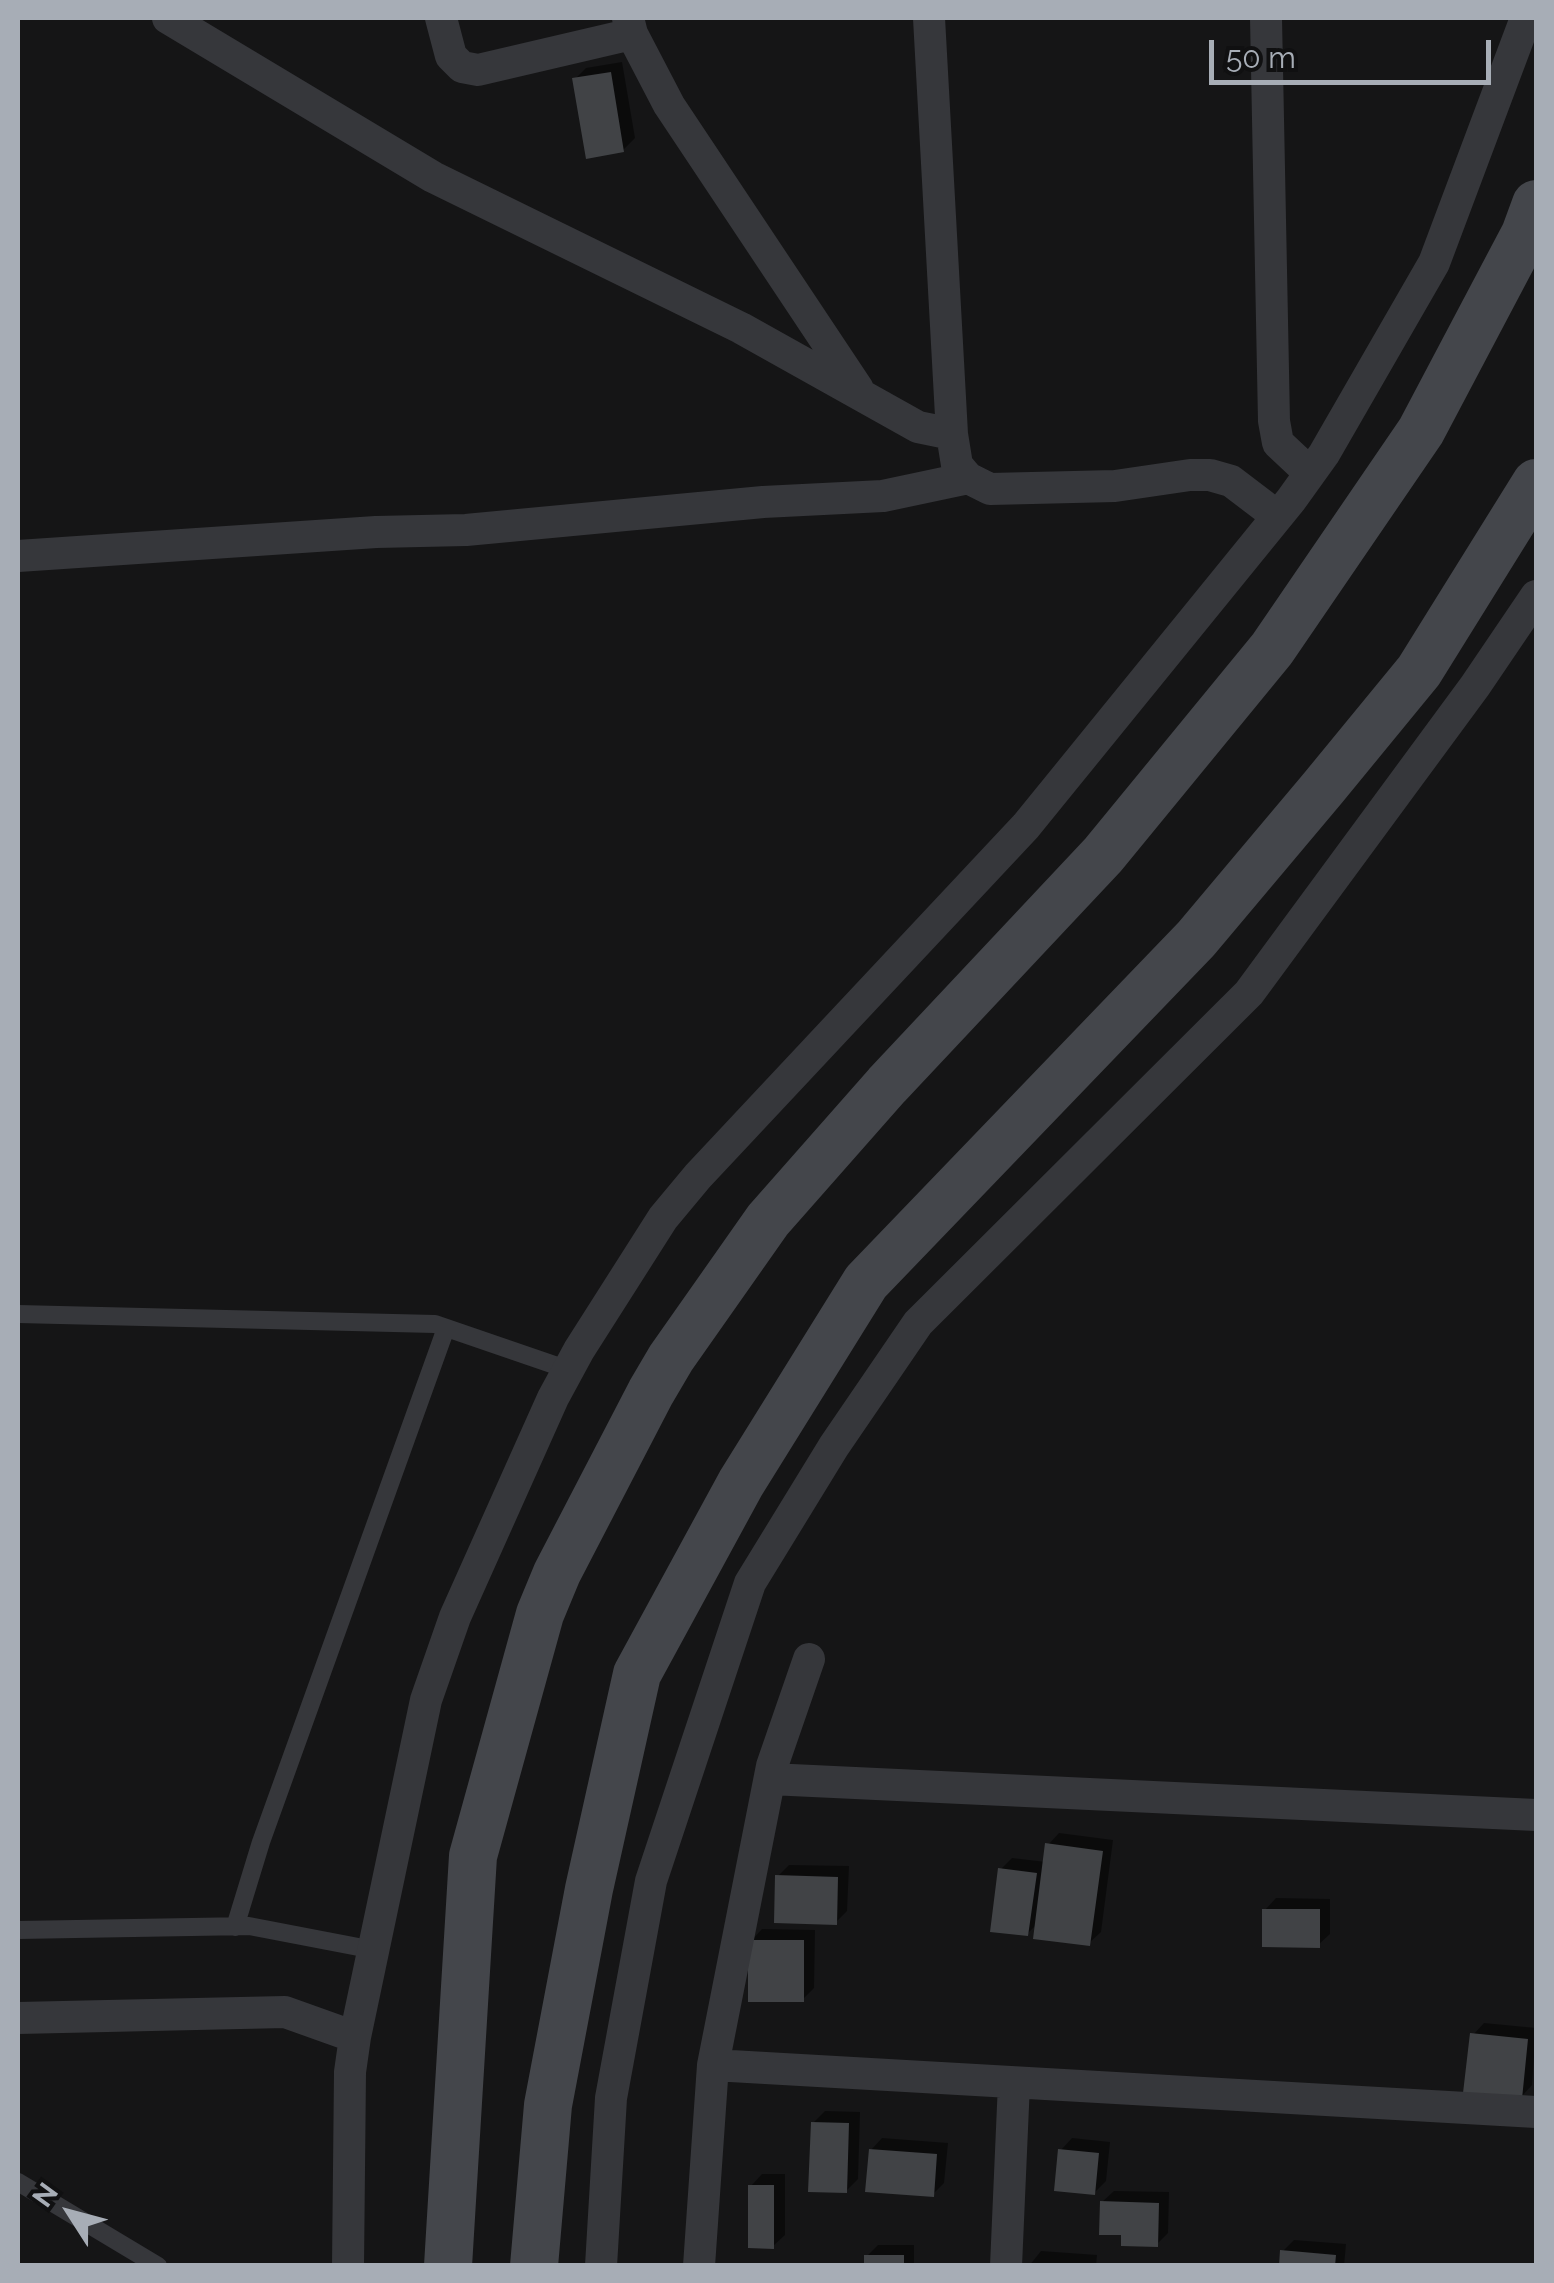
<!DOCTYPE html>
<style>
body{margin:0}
#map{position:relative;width:1554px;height:2283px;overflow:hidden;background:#151516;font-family:Raleway,sans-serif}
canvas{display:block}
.frame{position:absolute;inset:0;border:20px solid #a7adb6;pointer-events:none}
.north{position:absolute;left:20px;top:2163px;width:100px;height:100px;-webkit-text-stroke:8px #101011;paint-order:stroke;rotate:306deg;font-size:28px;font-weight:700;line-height:40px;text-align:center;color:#a7adb6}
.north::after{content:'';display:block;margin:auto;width:35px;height:45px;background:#a7adb6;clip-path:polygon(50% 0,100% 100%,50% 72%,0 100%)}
.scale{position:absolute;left:1209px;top:40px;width:282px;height:45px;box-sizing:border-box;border:5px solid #a7adb6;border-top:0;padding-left:12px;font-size:30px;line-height:35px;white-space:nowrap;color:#a7adb6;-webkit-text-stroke:8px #101011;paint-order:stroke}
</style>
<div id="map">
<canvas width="1554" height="2283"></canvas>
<div class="frame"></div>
<div class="north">N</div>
<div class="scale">50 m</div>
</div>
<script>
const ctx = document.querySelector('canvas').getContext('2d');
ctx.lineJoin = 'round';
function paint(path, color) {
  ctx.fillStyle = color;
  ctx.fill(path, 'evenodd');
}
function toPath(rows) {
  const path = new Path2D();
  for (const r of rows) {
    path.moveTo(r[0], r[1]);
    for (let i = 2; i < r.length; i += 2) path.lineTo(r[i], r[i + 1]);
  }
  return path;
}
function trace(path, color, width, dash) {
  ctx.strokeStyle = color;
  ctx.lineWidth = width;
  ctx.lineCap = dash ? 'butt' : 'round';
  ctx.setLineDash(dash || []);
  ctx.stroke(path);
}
const shadow = toPath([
 [622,62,635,138,623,150,575,79,586,68],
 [1059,1833,1113,1840,1101,1932,1089,1943,1037,1924,1027,1934,1001,1869,1012,1858,1046,1862,1048,1845],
 [789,1865,849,1866,847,1911,836,1922,778,1876],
 [1276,1898,1330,1899,1330,1934,1318,1945,1265,1910],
 [762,1929,815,1930,814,1988,803,1999,751,1941],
 [1484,2023,1536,2028,1532,2085,1521,2097,1473,2035],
 [825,2111,860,2112,858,2179,846,2191,813,2123],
 [882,2138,948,2143,944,2183,933,2194,871,2150],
 [1072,2138,1110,2142,1106,2181,1094,2193,1061,2150],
 [762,2174,785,2174,785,2235,773,2246,751,2186],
 [1114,2191,1169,2192,1168,2233,1157,2244,1124,2233,1102,2202],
 [1294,2240,1346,2244,1344,2266,1281,2266,1283,2251],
 [878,2245,914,2245,914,2266,867,2266,867,2256],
 [1041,2251,1097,2255,1096,2266,1029,2266]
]);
const building = toPath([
 [611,72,624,152,586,159,572,78],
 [1045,1843,1103,1851,1090,1946,1033,1939],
 [998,1868,1037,1873,1028,1936,990,1932],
 [775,1875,838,1877,837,1925,774,1923],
 [1262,1909,1320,1909,1320,1948,1262,1947],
 [748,1940,804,1940,804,2002,748,2002],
 [1470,2033,1528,2039,1522,2099,1463,2093],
 [811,2122,849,2123,847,2193,808,2192],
 [869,2149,937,2154,934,2197,865,2192],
 [1058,2149,1099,2153,1095,2195,1054,2191],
 [748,2185,774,2185,774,2249,748,2248],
 [1100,2201,1159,2203,1158,2247,1121,2246,1121,2235,1099,2235],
 [1280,2250,1336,2255,1335,2266,1279,2266],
 [864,2255,904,2255,904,2266,864,2266]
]);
const lane = toPath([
 [18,1314,435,1324,569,1370],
 [235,1927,261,1842,446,1328],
 [18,1930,249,1926,374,1950],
 [18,2182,158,2266]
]);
const street = toPath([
 [168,18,433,177,741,328,918,427,952,434],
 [441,18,451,56,462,67,478,70,632,34],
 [628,18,632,34,669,105,858,389],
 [929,18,952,434,957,465,968,478,990,489,1115,486,1190,475,1210,475,1231,481,1277,516],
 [1266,18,1274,421,1278,443,1310,473],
 [18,556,376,532,466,530,763,502,883,496,968,478],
 [770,1779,1536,1815],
 [18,2018,285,2012,355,2037],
 [713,2065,1536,2112],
 [348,2266,350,2072,355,2037,426,1700,455,1617,553,1398,579,1350,663,1218,698,1176,1026,826,1291,500,1324,454,1434,263,1526,18],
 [601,2266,611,2098,651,1881,750,1583,834,1446,918,1323,1249,993,1475,686,1536,596],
 [699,2266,713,2065,772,1766,809,1659],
 [1006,2266,1014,2083]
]);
const secondary = toPath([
 [448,2266,473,1856,540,1614,557,1573,651,1392,671,1358,768,1220,887,1085,1103,855,1272,649,1421,431,1525,234,1536,204],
 [534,2266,548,2105,589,1889,637,1674,741,1483,866,1282,1196,939,1323,788,1419,671,1536,483]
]);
paint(shadow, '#0007');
paint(building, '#414346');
trace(lane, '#36373b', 18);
trace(street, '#36373b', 32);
trace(secondary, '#44464b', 48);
</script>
